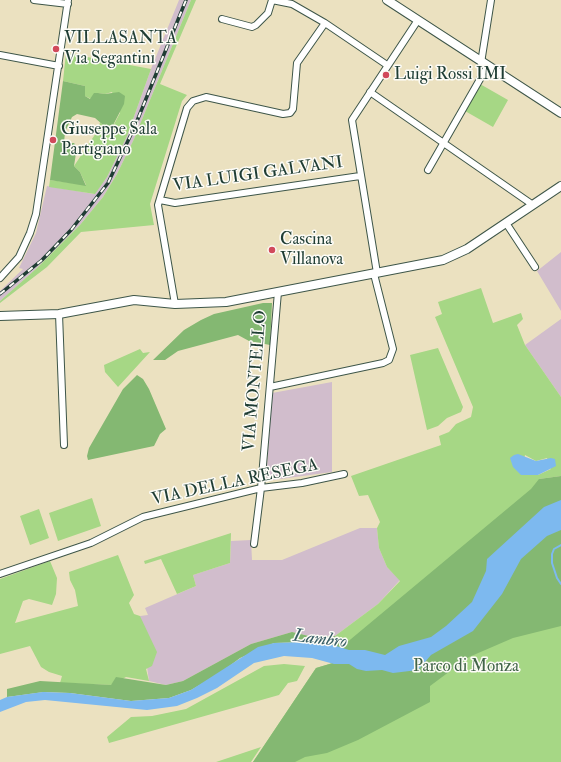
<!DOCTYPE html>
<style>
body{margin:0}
canvas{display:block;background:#ebe1c0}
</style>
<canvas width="561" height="762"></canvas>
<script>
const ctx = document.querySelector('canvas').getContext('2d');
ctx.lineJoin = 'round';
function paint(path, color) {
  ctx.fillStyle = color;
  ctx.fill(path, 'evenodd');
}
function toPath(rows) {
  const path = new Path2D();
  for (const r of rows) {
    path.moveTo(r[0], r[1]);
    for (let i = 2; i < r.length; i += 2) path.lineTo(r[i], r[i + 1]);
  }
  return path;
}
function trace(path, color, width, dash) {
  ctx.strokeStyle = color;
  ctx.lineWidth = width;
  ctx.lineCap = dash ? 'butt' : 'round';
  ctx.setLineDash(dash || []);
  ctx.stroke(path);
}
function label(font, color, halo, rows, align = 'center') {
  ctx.font = font + ' "IM FELL Double Pica",serif';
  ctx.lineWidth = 3;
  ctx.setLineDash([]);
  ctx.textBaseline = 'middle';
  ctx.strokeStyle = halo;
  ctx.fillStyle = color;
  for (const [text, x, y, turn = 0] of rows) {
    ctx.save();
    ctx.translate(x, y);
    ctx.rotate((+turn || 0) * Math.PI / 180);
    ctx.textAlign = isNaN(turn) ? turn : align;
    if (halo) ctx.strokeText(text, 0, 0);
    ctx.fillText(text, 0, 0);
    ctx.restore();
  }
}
const industrial = toPath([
 [179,0,191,0,134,139,117,174,103,197,80,225,37,268,0,301,0,291,23,269,19,268,36,233,47,186,94,194,107,177,127,136,151,69],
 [561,252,561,311,537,271],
 [561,319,561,397,525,345],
 [332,382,332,472,266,481,272,393],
 [360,528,377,528,379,548,387,567,400,580,378,604,335,636,313,637,292,632,251,644,183,681,166,685,149,681,140,616,148,615,145,608,196,586,193,575,230,563,231,541,251,540,252,560,282,560]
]);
const green = toPath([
 [191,0,196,0,160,84,187,95,182,101,150,204,154,225,81,232,47,267,0,303,0,301,37,268,80,225,103,197,117,174,134,139],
 [66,53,151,69,127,136,107,177,95,194,49,187,50,180,86,185,80,172,74,166,98,130,100,122,105,128,112,128,120,113,112,92,105,94,98,93,91,99,85,96,85,86,63,81],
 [480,84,508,100,493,127,465,111],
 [481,288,493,323,521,313,523,319,517,325,525,345,561,397,561,476,539,479,561,483,561,762,253,762,316,668,336,662,344,644,335,636,378,604,400,581,387,567,379,548,377,528,380,522,368,495,359,496,351,476,441,445,439,436,449,432,456,424,471,417,473,407,435,317,442,314,438,302],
 [525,455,536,461,547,458,551,469,538,475,521,475],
 [438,348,463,407,461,412,447,418,438,426,427,430,410,355],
 [140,349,143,353,150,352,118,387,105,372,104,365],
 [92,498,101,526,58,541,49,513],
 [39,509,49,538,30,545,20,516],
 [231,533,230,563,193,575,196,586,177,594,161,559,145,564,144,561],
 [118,555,134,595,129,603,134,614,140,616,157,652,152,666,146,669,149,681,126,677,111,685,60,683,62,676,49,672,41,667,30,646,0,654,0,579,50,561,57,578,56,594,52,605,29,599,23,601,15,623,78,606,75,590,70,580,69,572],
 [284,664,305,666,297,681,288,683,279,695,109,743,107,737,131,717,152,716,186,709,264,666],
 [261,747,251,762,216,762]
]);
const forest = toPath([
 [63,81,85,86,85,96,90,99,94,93,98,93,105,94,119,92,125,96,124,104,110,131,95,118,77,114,72,117,65,132,64,143,74,143,77,147,74,166,80,172,86,186,50,180],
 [263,303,272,303,270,345,249,341,238,335,178,351,165,360,153,360,184,330,201,320,214,314],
 [137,375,143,379,149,389,166,429,160,434,154,446,88,460,87,456,89,448,123,389],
 [561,476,561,626,513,638,469,657,430,686,430,702,358,740,327,753,305,757,295,762,253,762,316,668,336,662,330,644,304,642,274,643,240,658,219,674,191,690,169,698,131,701,70,693,44,692,7,697,7,689,40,681,111,685,116,677,166,685,183,681,251,644,292,632,313,637,335,636,345,644,531,489,539,479]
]);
const water = toPath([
 [518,454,536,461,551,458,555,459,556,466,538,475,521,475,513,467,510,458,514,455],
 [561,500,561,530,547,536,521,559,502,594,473,631,431,655,418,670,393,673,382,670,366,671,357,669,349,664,334,664,312,658,284,656,254,663,217,688,197,698,177,706,147,710,45,700,26,702,0,712,0,700,7,697,43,692,70,693,131,701,169,698,191,690,258,647,274,643,304,642,330,644,349,650,365,650,385,655,399,646,431,637,446,626,472,602,486,571,487,559,544,507]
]);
const stream = toPath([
 [561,545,554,549,552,554,552,563,557,578,561,584]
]);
const street = toPath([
 [34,0,68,4],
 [272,0,292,4,325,23,387,65],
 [222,19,252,27,256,25,268,13,272,0],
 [0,55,59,66],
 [481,63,491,0],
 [370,92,533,205],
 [428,170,487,67],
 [160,200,175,203,360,176],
 [506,223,535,267],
 [377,273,352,120,418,20],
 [0,278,19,257,30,233,36,214,68,0],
 [175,304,158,205,187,108,193,101,206,97,283,114,290,113,293,109,297,63,325,23],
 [59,314,64,445],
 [270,387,383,363,389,360,393,349,374,274],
 [254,544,261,488,278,292],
 [0,574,91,543,143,517,261,488,302,483,344,474]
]);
const secondary = toPath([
 [387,0,561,113],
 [0,316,59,314,134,300,175,304,226,302,443,260,467,249,561,186]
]);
const rail = toPath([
 [0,294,42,260,71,230,108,183,135,126,186,0]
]);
const markers = [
 [56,49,4,"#d1495b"],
 [386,75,4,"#d1495b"],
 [53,140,4,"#d1495b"],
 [272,250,4,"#d1495b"]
];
const poiNames = [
 ["VILLASANTA",64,39],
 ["Via Segantini",64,59],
 ["Luigi Rossi IMI",394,75],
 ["Giuseppe Sala",61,130],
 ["Partigiano",61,150],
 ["Cascina",280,240],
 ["Villanova",280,260]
];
const streetNames = [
 ["VIA LUIGI GALVANI",258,175,-8],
 ["VIA MONTELLO",256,381,-85],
 ["VIA DELLA RESEGA",235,483,-12]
];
const parkNames = [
 ["Parco di Monza",466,667]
];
const waterNames = [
 ["Lambro",320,640,7]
];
paint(industrial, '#d1bdcc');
paint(green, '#a6d785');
paint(forest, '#84b872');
paint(water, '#7db9ef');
trace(stream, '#7db9ef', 2);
trace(street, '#3e5649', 8);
trace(secondary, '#3e5649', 10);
trace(street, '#fff', 6);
trace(secondary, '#fff', 8);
trace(rail, '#1f3d34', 3.5);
trace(rail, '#fdfcf7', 2, [6]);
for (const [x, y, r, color] of markers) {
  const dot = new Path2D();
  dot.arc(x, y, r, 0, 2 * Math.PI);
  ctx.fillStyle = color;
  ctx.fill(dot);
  trace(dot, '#fdfcf7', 1.5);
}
label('17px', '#1f3d34', '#fdfcf7', poiNames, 'left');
label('17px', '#1f3d34', '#fdfcf7', streetNames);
label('17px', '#416448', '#fdfcf7', parkNames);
label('italic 18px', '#365c63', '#fdfcf7', waterNames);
</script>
